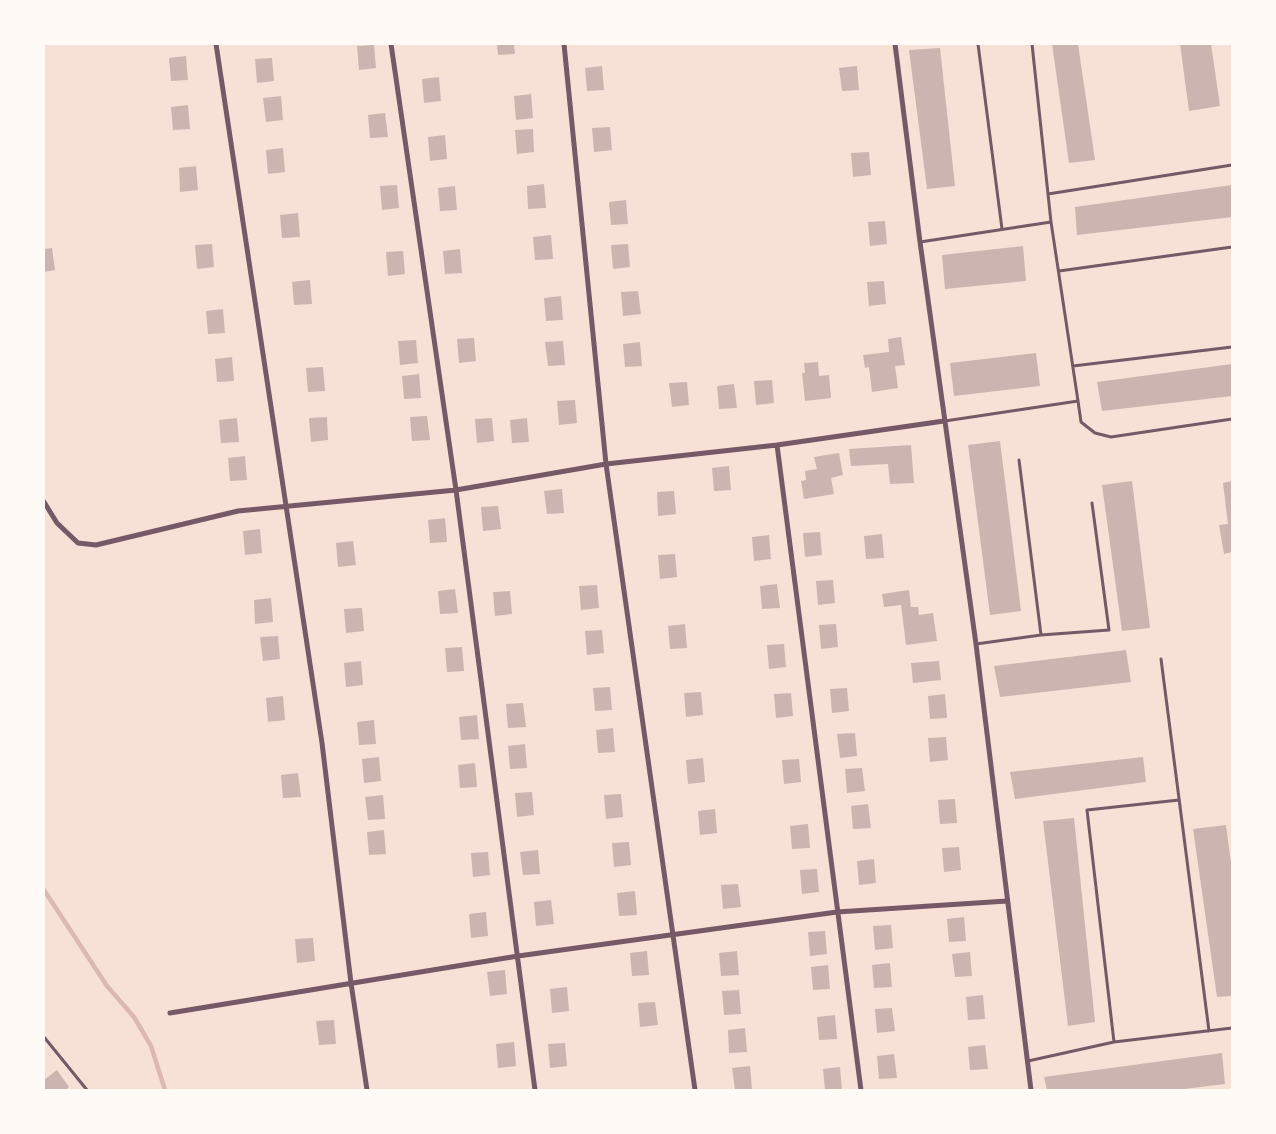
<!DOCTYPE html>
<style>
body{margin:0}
#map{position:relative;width:1276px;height:1134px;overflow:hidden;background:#f7e1d7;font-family:Lora,serif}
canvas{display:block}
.frame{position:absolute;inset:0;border:45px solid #fffaf5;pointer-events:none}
</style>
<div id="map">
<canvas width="1276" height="1134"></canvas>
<div class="frame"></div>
</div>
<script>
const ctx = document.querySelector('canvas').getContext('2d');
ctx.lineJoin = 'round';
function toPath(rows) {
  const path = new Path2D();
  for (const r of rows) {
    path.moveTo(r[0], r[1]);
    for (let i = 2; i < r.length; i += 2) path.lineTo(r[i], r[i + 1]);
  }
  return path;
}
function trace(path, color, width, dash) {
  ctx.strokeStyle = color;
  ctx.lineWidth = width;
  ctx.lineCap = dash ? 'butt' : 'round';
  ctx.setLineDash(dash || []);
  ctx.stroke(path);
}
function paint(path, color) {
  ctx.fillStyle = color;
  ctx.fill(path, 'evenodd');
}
const stream = toPath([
 [44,890,107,986,134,1017,151,1046,165,1090]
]);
const building = toPath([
 [497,44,514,44,515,54,498,55],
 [1052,44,1078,44,1095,160,1069,163],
 [1180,44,1211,44,1220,106,1189,111],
 [374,45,376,68,359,70,357,46],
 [940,48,955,186,927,189,909,50],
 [186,56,188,80,171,81,169,58],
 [272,58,274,81,257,83,255,59],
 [602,66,604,90,587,91,585,68],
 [857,66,859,90,842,91,839,68],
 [439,77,441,101,424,103,422,79],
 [531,94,533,118,516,120,514,96],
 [281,96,283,120,266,122,263,98],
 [188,105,190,129,173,130,171,107],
 [385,113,388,137,370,138,368,115],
 [610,127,612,150,594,152,592,128],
 [533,129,534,152,517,154,515,130],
 [445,135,447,159,430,161,428,137],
 [283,148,285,172,268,174,266,150],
 [869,152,871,175,853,177,851,153],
 [196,166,198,190,180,192,179,168],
 [544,184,546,208,528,209,527,186],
 [397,185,399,208,382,210,380,186],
 [1232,185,1232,217,1077,235,1075,207],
 [455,186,457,210,440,211,438,188],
 [626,200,628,224,611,225,609,202],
 [298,213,300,237,282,238,280,215],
 [885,221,887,244,870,246,868,222],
 [551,235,553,259,535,260,533,237],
 [212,244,214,267,197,269,195,245],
 [628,244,630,267,613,269,611,245],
 [1023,246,1026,281,945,289,942,255],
 [52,248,55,270,44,272,44,249],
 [460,249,462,273,445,274,443,251],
 [403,251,405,274,388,276,386,252],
 [310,280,312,304,294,305,292,282],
 [884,281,886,304,869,306,867,282],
 [638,291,641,314,623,316,621,292],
 [561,296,563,320,546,321,544,298],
 [223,309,225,333,208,334,206,311],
 [901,337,905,365,895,366,898,388,872,392,869,367,865,368,863,355,889,352,888,339],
 [474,338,476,361,459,363,457,339],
 [416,340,418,363,400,365,398,341],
 [563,341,565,365,548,366,545,342],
 [640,342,642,366,625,367,623,344],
 [1036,353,1040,386,954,396,950,363],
 [232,357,234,381,217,382,215,359],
 [818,362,819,376,829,375,831,398,805,401,802,373,805,373,804,363],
 [1232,364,1232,396,1102,411,1097,382],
 [323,367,325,391,308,392,306,368],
 [419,374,421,398,404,399,402,376],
 [772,380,774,403,756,405,754,381],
 [687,382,689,405,672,407,669,383],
 [734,384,737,408,719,409,717,386],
 [575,400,577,423,559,425,557,401],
 [427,416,430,440,412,441,410,417],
 [327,417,328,440,311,442,309,418],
 [237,418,239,442,221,443,219,420],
 [492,418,494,441,477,443,475,419],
 [527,418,529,442,512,443,510,420],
 [1000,441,1021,611,990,615,968,445],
 [911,445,914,483,890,484,888,464,851,466,849,449],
 [839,453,843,475,831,478,834,494,804,499,801,481,806,480,805,471,817,469,814,457],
 [245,456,247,480,230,481,228,458],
 [729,466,731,490,714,491,712,468],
 [1132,481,1150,628,1122,631,1102,485],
 [1232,481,1232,552,1224,554,1219,525,1228,524,1223,483],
 [562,489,564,513,547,514,544,491],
 [674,491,676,514,658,516,657,492],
 [498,506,501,529,483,531,481,507],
 [445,518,447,542,430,543,428,520],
 [260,529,262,553,245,555,243,531],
 [820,532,822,555,805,557,803,533],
 [882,534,884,558,866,559,864,536],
 [769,535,771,559,754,561,752,537],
 [353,541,356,565,338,567,336,543],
 [675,554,677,577,660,579,658,555],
 [833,580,835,603,818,605,816,581],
 [777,584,780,608,762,609,760,586],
 [597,585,599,608,581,610,579,586],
 [455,589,458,613,440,614,438,591],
 [909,590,911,607,918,607,919,615,933,613,937,641,906,645,901,605,884,607,882,594],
 [510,591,512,614,495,616,493,592],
 [271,598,273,622,255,624,254,600],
 [362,608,364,631,346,633,344,609],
 [685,624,687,648,670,649,668,626],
 [836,624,838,647,821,649,819,625],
 [602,630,604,653,587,655,585,631],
 [278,636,280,659,263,661,260,637],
 [784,644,786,667,769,669,767,645],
 [462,647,464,671,447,672,445,648],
 [1126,650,1131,682,1000,697,994,666],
 [361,661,363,685,346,687,344,663],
 [939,661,941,680,913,683,911,663],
 [610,687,612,710,595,711,593,688],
 [847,688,849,711,832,713,830,689],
 [701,692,703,715,686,717,684,693],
 [791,693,793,716,776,718,774,694],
 [945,694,947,718,930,719,928,696],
 [283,696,285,720,268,722,266,698],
 [523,703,526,727,508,728,506,704],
 [477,715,479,739,461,740,459,717],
 [374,720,376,744,359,745,357,722],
 [613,728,615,752,598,753,596,730],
 [855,733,857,756,840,758,837,734],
 [946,737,948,760,930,762,928,738],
 [525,744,527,768,510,769,508,746],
 [379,757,381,781,364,783,362,759],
 [1143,757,1146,782,1015,799,1010,772],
 [703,758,705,782,688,784,686,760],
 [799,759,801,782,784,784,782,760],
 [475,763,477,787,460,788,458,765],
 [862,768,865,791,847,793,845,769],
 [298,773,301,797,283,798,281,775],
 [532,792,534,815,517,817,515,793],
 [621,794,623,817,606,819,604,795],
 [383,795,385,819,368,820,365,797],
 [955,799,957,823,940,824,938,800],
 [868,804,871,828,853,829,851,806],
 [715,809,717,833,700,835,698,811],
 [1074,818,1095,1022,1068,1026,1043,821],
 [808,824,810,848,792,849,790,826],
 [1226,825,1232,870,1232,996,1217,997,1193,829],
 [384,830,386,854,369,855,367,832],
 [629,842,631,865,614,867,612,843],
 [959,847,961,870,944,872,942,848],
 [538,850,540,874,523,875,520,852],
 [488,852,490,875,473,877,471,853],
 [874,859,876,883,859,885,857,861],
 [817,869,819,892,802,894,800,870],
 [738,884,741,907,723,909,721,885],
 [635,891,637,915,619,916,617,893],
 [551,900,554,924,536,926,534,902],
 [486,912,488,936,471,938,469,914],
 [964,917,966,941,949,942,947,919],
 [891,925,893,948,875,950,873,926],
 [825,931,827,954,810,956,808,932],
 [313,938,315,961,297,963,295,939],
 [647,951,649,975,632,976,630,953],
 [737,951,739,975,721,976,719,953],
 [970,952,972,976,955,977,952,954],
 [890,963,892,987,874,988,872,965],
 [828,965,830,989,813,990,811,967],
 [505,970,507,994,490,996,487,972],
 [567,987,569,1011,552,1013,550,989],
 [739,990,741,1014,724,1015,722,991],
 [983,995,985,1019,968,1020,966,997],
 [655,1002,658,1025,640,1027,638,1003],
 [892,1008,895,1031,877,1033,875,1009],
 [835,1015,837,1039,819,1040,817,1017],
 [334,1020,336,1044,319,1045,316,1021],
 [745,1028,747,1052,729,1053,728,1030],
 [514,1042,516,1066,498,1068,496,1044],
 [565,1043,567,1066,550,1068,548,1044],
 [985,1045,988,1069,970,1070,968,1047],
 [1222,1053,1225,1084,1176,1090,1047,1090,1044,1077],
 [894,1054,897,1078,879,1079,877,1056],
 [750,1066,752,1089,735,1090,732,1068],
 [840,1067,842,1090,825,1090,823,1069],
 [57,1070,69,1087,66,1090,44,1090,44,1080]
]);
const service = toPath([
 [978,44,1002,229],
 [1032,44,1048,194],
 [1051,222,1078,401],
 [920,242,1051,222,1048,194,1232,165],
 [1059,271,1232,247],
 [1073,366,1232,347],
 [945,421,1078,401,1081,422,1095,433,1111,437,1232,419],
 [1041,635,1109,630,1092,503],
 [976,644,1041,635,1019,460],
 [1161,659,1209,1031],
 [44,1037,87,1090],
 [1114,1042,1087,810,1179,800],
 [1028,1061,1114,1042,1232,1028]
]);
const minor = toPath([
 [216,44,322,743,351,983,367,1090],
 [391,44,456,490,535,1090],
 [564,44,606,464,695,1090],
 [895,44,920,242,976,644,1031,1090],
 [777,445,861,1090],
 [44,502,57,523,78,543,96,545,238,511,456,490,606,464,777,445,944,421],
 [170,1013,518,956,837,912,1007,901]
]);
trace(stream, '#dcb8b0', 4.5);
paint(building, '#ccb4b1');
trace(service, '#755966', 3);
trace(minor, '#755966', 5);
</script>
